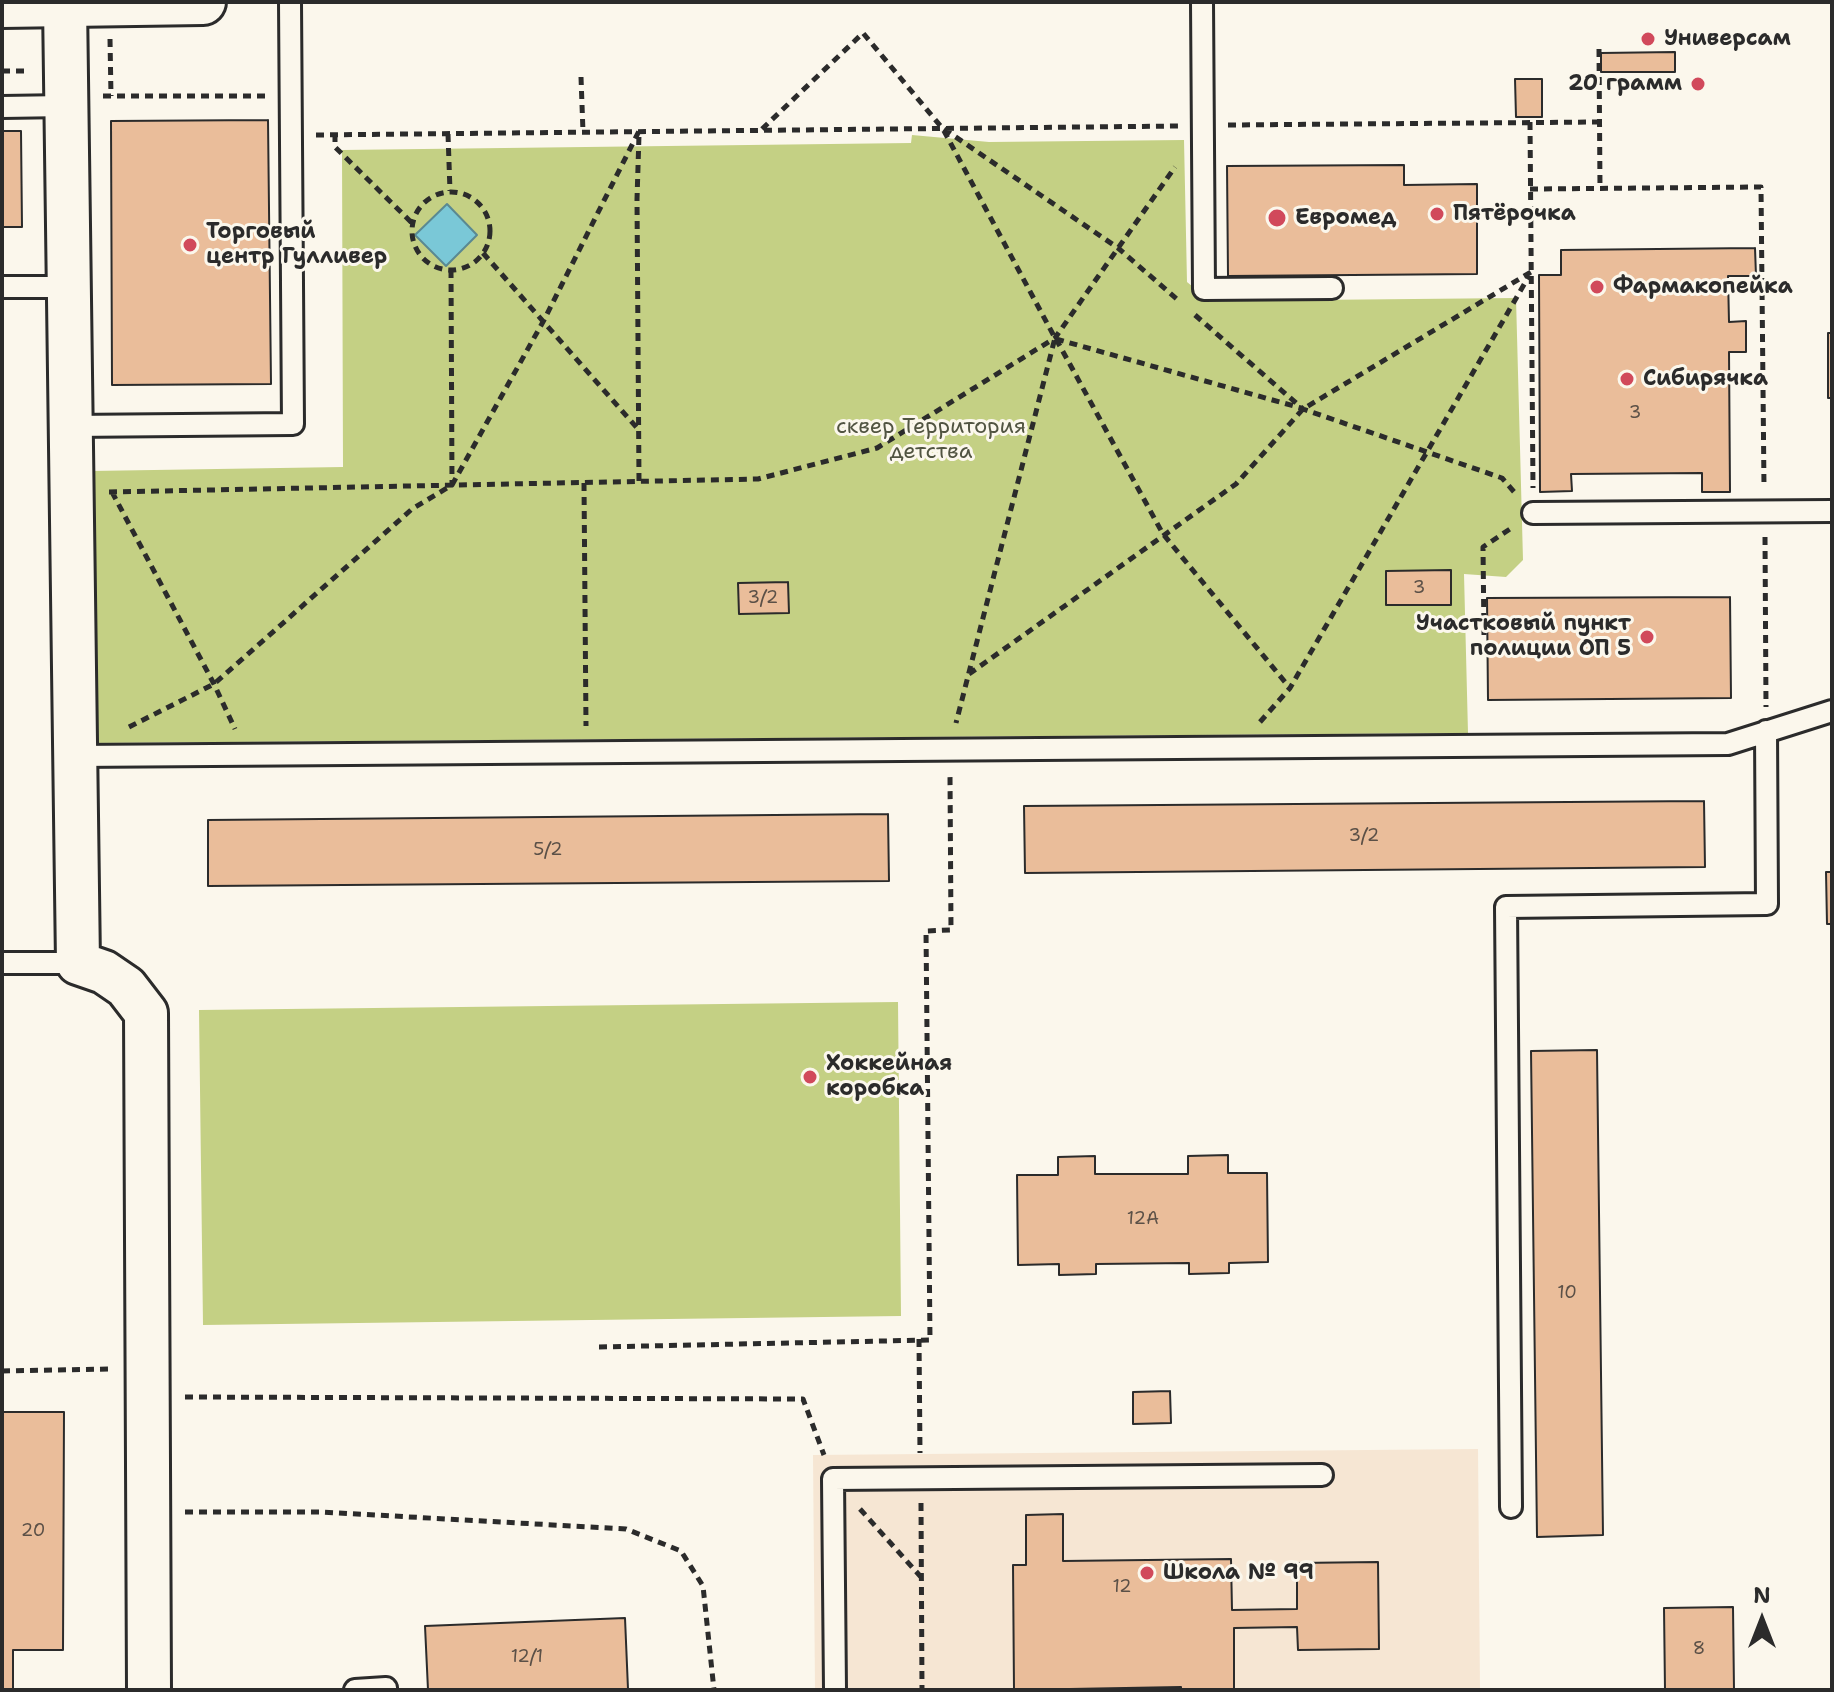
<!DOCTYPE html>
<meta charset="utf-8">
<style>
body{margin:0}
#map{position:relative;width:1834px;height:1692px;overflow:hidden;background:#fbf7ec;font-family:"Shantell Sans",sans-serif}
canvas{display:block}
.frame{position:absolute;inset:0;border:4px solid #2b2b2b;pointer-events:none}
.north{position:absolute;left:1722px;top:1580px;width:80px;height:80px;-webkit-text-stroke:6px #fbf7ec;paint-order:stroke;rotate:0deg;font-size:22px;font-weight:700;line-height:32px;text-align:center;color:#2b2b2b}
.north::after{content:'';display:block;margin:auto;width:28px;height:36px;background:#2b2b2b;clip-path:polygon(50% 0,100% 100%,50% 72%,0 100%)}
</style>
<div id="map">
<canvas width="1834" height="1692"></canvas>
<div class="frame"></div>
<div class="north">N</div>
</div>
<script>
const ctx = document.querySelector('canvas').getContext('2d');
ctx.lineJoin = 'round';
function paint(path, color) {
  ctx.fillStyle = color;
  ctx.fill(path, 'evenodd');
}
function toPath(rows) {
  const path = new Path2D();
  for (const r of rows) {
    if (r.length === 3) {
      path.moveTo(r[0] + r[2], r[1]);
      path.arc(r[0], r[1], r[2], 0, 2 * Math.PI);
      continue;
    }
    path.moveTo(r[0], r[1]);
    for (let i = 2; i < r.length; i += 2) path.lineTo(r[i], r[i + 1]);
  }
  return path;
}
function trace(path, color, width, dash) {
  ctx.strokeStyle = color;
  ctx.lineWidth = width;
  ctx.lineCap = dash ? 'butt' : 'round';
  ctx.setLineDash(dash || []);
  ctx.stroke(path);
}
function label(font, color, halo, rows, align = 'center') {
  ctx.font = font + ' "Shantell Sans",sans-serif';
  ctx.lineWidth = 6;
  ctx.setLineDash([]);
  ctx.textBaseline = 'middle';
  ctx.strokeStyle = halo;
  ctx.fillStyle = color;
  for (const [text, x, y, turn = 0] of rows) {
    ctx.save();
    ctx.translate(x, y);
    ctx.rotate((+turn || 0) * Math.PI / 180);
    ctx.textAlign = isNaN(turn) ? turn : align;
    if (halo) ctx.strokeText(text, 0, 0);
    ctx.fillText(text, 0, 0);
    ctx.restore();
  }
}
const built = toPath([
 [1478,1449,1480,1690,815,1690,813,1455]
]);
const green = toPath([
 [912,135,989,142,1184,140,1187,282,1210,301,1516,298,1523,560,1506,577,1464,574,1468,733,93,743,91,471,343,467,342,150,911,143],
 [898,1002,901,1316,203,1325,199,1010]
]);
const water = toPath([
 [447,204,477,235,446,266,415,235,447,204]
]);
const building = toPath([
 [1675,52,1675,72,1601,72,1601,53,1675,52],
 [1515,79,1542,79,1542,117,1516,117,1515,79],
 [268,120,271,384,112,385,111,121,268,120],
 [2,131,21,131,22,227,2,227,2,131],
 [1404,165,1404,185,1477,184,1477,274,1228,276,1227,166,1404,165],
 [1755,248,1756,276,1728,276,1729,322,1746,321,1746,352,1729,352,1730,492,1702,492,1702,473,1571,474,1572,491,1540,492,1539,275,1561,275,1561,250,1755,248],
 [1828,333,1832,333,1832,398,1828,398,1828,333],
 [1451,570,1451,605,1386,605,1386,571,1451,570],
 [788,582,789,613,739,614,738,583,788,582],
 [1730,597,1731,698,1488,700,1487,598,1730,597],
 [1704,801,1705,867,1025,873,1024,806,1704,801],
 [888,814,889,881,208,886,208,820,888,814],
 [1826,872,1832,872,1832,924,1827,924,1826,872],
 [1597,1050,1603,1535,1537,1537,1531,1051,1597,1050],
 [1228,1155,1228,1173,1267,1173,1268,1262,1229,1263,1229,1273,1189,1274,1189,1263,1096,1264,1096,1274,1059,1275,1059,1264,1018,1265,1017,1175,1058,1175,1058,1157,1095,1156,1095,1174,1188,1174,1188,1156,1228,1155],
 [1170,1391,1171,1423,1133,1424,1133,1392,1170,1391],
 [2,1412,64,1412,63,1650,13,1650,13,1690,2,1690,2,1412],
 [1063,1514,1063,1561,1231,1559,1232,1610,1297,1609,1297,1563,1378,1562,1379,1649,1298,1650,1297,1627,1234,1628,1234,1690,1181,1690,1181,1687,1014,1690,1013,1565,1026,1565,1026,1515,1063,1514],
 [1733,1607,1734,1690,1665,1690,1664,1608,1733,1607],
 [625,1618,628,1689,428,1690,425,1626,625,1618]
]);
const path = toPath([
 [110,39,111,96],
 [1599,49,1600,188],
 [2,71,28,71],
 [581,77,583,132],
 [103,96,265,96],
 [1530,122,1533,488],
 [1228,125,1600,122],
 [762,129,863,33,943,129,1055,338,956,723],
 [944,129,1118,248,1178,300],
 [335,134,335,147,412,223],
 [448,134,450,191],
 [316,135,1178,126],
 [1530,189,1761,187,1764,487],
 [451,231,39],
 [483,253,638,429],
 [451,270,452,484],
 [1195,315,1303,409,1502,478,1515,493],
 [1056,339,1163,534,1290,688],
 [1056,339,1301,408],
 [639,481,637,199,639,135],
 [584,483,586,726],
 [109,492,758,479,877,448,1055,338,1175,167],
 [112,492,214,684,235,729],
 [1765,537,1766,707],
 [1484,635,1483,547,1513,527],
 [969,674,1236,484,1303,409,1531,272],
 [1260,722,1290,688,1529,276],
 [129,727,214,684,412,509,452,485,544,320,639,131],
 [919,1339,920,1453],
 [599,1347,930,1340,926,931,951,930,950,776],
 [2,1371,108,1369],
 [185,1397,803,1399,824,1455],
 [921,1503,922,1690],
 [860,1509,921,1577],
 [185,1512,321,1512,626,1529,681,1551,703,1586,714,1690]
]);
const lane = toPath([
 [1202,2,1204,289,1332,288],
 [2,107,66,106],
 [2,287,68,287],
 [70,426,293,424,290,2],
 [1533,513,1832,511],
 [75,756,1728,744,1832,711],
 [2,963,78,963],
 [1511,1507,1506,907,1767,904,1766,731],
 [355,1690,386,1688],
 [835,1690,833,1479,1322,1475]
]);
const street = toPath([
 [65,4,78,963,104,972,126,987,146,1013,149,1690]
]);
const secondary = toPath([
 [2,5,203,2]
]);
const markers = [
 [1648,39,8,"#d1495b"],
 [1698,84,8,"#d1495b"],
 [1437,214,8,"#d1495b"],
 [1277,218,10,"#d1495b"],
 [190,245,8,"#d1495b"],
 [1597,287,8,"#d1495b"],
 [1627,379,8,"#d1495b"],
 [1647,637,8,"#d1495b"],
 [810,1077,8,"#d1495b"],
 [1147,1573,8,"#d1495b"]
];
const numberNames = [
 ["3",1635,413],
 ["3",1419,588],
 ["3/2",763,598],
 ["3/2",1364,836],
 ["5/2",548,850],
 ["12А",1143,1219],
 ["10",1567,1293],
 ["20",33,1531],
 ["12",1122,1587],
 ["8",1699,1649],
 ["12/1",527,1657]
];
const poiNames = [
 ["Универсам",1664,39],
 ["20 грамм",1682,84,"right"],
 ["Пятёрочка",1453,214],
 ["Евромед",1295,218],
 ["Торговый",206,232],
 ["центр Гулливер",206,257],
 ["Фармакопейка",1613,287],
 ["Сибирячка",1643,379],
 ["Участковый пункт",1631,624,"right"],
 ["полиции ОП 5",1631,649,"right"],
 ["Хоккейная",826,1064],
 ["коробка",826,1089],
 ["Школа № 99",1163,1573]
];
const parkNames = [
 ["сквер Территория",931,427],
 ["детства",931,452]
];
paint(built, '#f6e6d3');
paint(green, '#c4d084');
paint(water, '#7ac8d7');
trace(water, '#5a8992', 2);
paint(building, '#eabd9a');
trace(building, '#2b2b2b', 2);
trace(lane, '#2b2b2b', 26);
trace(street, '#2b2b2b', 48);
trace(secondary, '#2b2b2b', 50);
trace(path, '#2b2b2b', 5, [8, 6]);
trace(lane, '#fbf7ec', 20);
trace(street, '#fbf7ec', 42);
trace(secondary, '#fbf7ec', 44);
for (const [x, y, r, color] of markers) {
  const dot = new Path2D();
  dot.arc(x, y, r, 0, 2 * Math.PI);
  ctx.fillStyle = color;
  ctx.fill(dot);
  trace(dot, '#fbf7ec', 3);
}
label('18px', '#5b5047', null, numberNames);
label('bold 22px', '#2b2b2b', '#fbf7ec', poiNames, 'left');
label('22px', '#515441', '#fbf7ec', parkNames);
</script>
